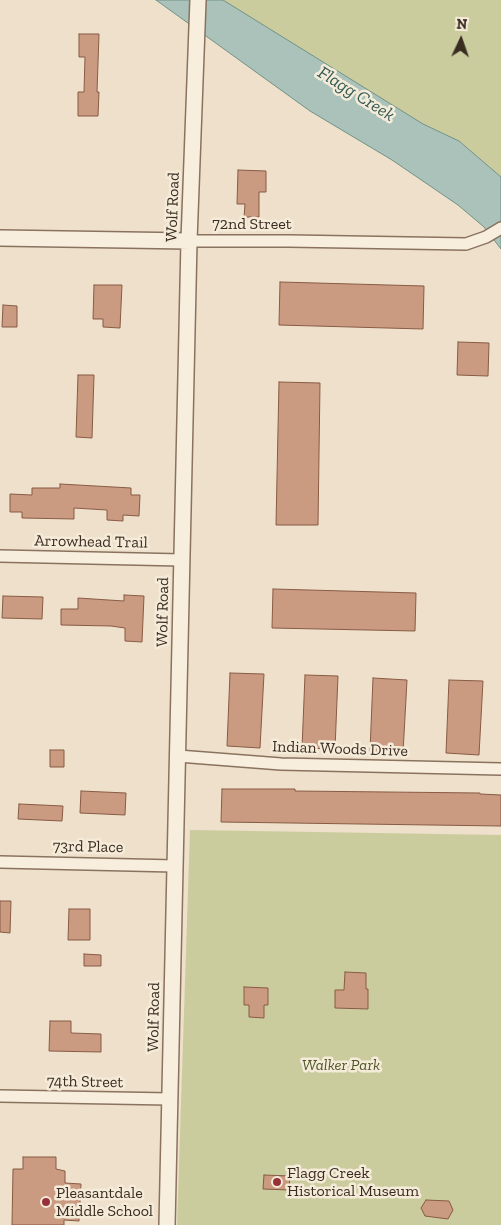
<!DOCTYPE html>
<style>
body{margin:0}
#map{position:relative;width:501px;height:1225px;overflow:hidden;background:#eee0ca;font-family:"Zilla Slab",serif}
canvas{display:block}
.north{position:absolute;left:436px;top:15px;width:50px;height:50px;-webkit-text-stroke:4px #f5ebd9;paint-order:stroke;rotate:3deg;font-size:14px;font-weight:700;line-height:20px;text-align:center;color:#3b2c22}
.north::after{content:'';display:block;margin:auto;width:18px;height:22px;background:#3b2c22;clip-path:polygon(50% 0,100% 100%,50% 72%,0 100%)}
</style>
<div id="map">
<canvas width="501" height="1225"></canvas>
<div class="north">N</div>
</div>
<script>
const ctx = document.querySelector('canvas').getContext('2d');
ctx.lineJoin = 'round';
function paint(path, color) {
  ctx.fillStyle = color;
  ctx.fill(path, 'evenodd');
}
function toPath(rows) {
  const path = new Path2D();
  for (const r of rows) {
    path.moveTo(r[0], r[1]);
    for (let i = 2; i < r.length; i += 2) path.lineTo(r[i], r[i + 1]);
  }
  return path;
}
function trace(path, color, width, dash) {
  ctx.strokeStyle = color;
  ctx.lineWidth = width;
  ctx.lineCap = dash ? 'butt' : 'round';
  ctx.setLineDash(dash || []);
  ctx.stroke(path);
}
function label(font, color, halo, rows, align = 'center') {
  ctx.font = font + ' "Zilla Slab",serif';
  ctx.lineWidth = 5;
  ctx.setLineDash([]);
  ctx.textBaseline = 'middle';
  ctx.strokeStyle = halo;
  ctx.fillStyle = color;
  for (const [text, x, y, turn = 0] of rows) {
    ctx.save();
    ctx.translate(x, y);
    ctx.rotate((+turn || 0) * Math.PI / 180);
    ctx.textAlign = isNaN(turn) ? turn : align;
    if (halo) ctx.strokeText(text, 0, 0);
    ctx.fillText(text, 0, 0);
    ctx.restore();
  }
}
const green = toPath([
 [223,0,501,0,501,177,459,141,423,124],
 [190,830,501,835,501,1225,177,1225]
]);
const water = toPath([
 [156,0,223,0,423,124,459,141,501,177,501,249,484,227,458,205,392,160,310,111,156,0]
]);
const building = toPath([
 [79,34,99,34,97,92,99,92,98,116,78,116,78,92,84,92,85,57,79,57,79,34],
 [238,170,266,171,266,192,259,192,259,217,244,217,245,204,237,204,238,170],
 [280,282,424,286,423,329,279,325,280,282],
 [94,285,122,285,120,328,103,327,103,319,93,319,94,285],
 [3,305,17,306,17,327,2,327,3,305],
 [458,342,489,343,488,376,457,375,458,342],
 [78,375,94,375,92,438,76,437,78,375],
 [279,382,320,383,318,525,276,525,279,382],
 [60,484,131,488,131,495,140,495,139,516,123,515,123,521,107,520,107,510,74,508,74,519,22,518,22,512,10,512,10,494,32,495,32,488,60,488,60,484],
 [273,589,416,593,415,631,272,628,273,589],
 [124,595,144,596,142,642,125,641,125,628,111,626,61,625,61,609,78,609,78,598,124,601,124,595],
 [3,596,43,597,42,619,2,618,3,596],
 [230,673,264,674,260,748,227,746,230,673],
 [305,675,338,676,335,749,302,748,305,675],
 [373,678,407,680,403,753,370,751,373,678],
 [449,680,483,681,479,755,446,753,449,680],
 [50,750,64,750,64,767,50,767,50,750],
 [222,789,295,789,295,791,480,793,480,794,501,795,501,826,221,822,222,789],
 [81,791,126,793,125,815,80,813,81,791],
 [19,804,63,806,62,821,18,819,19,804],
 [0,901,11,901,10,933,0,932,0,901],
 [69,909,90,909,90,940,68,940,69,909],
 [84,954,101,955,101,966,84,966,84,954],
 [345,972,366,973,366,989,368,989,368,1009,335,1008,335,990,344,990,345,972],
 [244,987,268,988,268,1005,264,1005,264,1018,249,1017,249,1005,244,1005,244,987],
 [50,1021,71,1021,71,1033,101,1034,101,1052,49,1051,50,1021],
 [23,1157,56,1157,56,1169,65,1171,65,1183,81,1184,79,1221,64,1220,64,1225,12,1225,13,1169,23,1169,23,1157],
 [264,1175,290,1176,289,1190,263,1189,264,1175],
 [426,1200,449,1201,453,1210,448,1219,425,1216,421,1208,426,1200]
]);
const minor = toPath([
 [189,241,289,241,466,244,486,237,501,228],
 [0,556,182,560],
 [178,756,281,764,501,769],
 [0,862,175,866],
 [0,1096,170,1099]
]);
const tertiary = toPath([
 [0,238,189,241],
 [167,1225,189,241,198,0]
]);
const markers = [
 [277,1182,5,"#973139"],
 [46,1202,5,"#973139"]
];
const streetNames = [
 ["Wolf Road",173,207,-88],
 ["72nd Street",252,224],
 ["Arrowhead Trail",91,542,1],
 ["Wolf Road",163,612,-89],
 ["Indian Woods Drive",340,749,2],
 ["73rd Place",88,847,1],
 ["Wolf Road",154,1017,-89],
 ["74th Street",85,1082,1]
];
const parkNames = [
 ["Walker Park",341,1065]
];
const poiNames = [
 ["Flagg Creek",287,1173],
 ["Historical Museum",287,1191],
 ["Pleasantdale",56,1193],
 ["Middle School",56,1211]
];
const waterNames = [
 ["Flagg Creek",356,94,32]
];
paint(green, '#cacc9e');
paint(water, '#aac2b9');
trace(water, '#719186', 1);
paint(building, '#ca9a81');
trace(building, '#885b45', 1);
trace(minor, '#8a725f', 14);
trace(tertiary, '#8a725f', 18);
trace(minor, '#f8eedd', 11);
trace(tertiary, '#f8eedd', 15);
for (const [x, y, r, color] of markers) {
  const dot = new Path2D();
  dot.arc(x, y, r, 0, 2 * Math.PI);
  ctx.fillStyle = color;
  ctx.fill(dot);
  trace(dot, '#f5ebd9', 2);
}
label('16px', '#3b2c22', '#f5ebd9', streetNames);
label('italic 16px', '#4f5729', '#f5ebd9', parkNames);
label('16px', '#3b2c22', '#f5ebd9', poiNames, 'left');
label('italic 18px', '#325a54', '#f5ebd9', waterNames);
</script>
